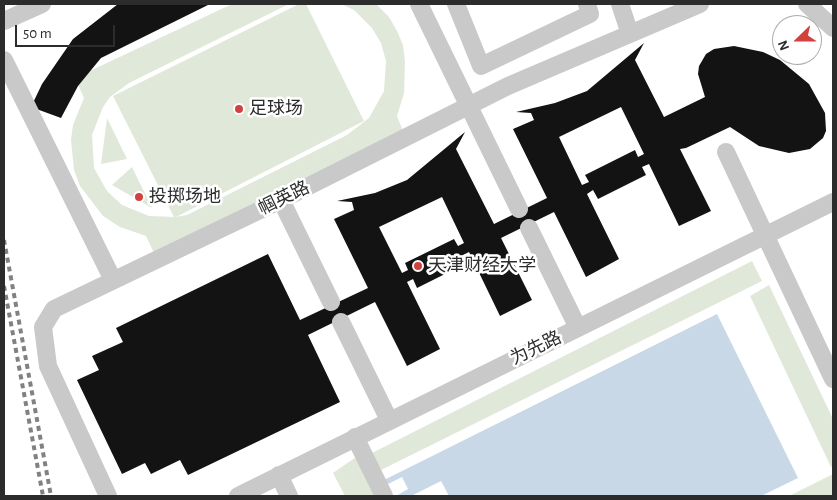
<!DOCTYPE html>
<meta charset="utf-8">
<style>
body{margin:0}
#map{position:relative;width:837px;height:500px;overflow:hidden;background:#fff;font-family:"Alegreya Sans",sans-serif}
canvas{display:block}
.frame{position:absolute;inset:0;border:5px solid #2c2c2c;pointer-events:none}
.north{position:absolute;left:772px;top:15px;width:50px;height:50px;box-sizing:border-box;background:#fff;border:1px solid #ababab;border-radius:50%;rotate:248deg;font-size:14px;font-weight:700;line-height:20px;text-align:center;color:#2c2c2c}
.north::after{content:'';display:block;margin:auto;width:18px;height:22px;background:#d1423f;clip-path:polygon(50% 0,100% 100%,50% 72%,0 100%)}
.scale{position:absolute;left:15px;top:25px;width:100px;height:22px;box-sizing:border-box;border:2px solid #2c2c2c;border-top:0;padding-left:6px;font-size:15px;line-height:18px;white-space:nowrap;color:#2c2c2c;-webkit-text-stroke:4px #fff;paint-order:stroke}
</style>
<div id="map">
<canvas width="837" height="500"></canvas>
<div class="frame"></div>
<div class="north">N</div>
<div class="scale">50 m</div>
</div>
<script>
const ctx = document.querySelector('canvas').getContext('2d');
ctx.lineJoin = 'round';
function paint(path, color) {
  ctx.fillStyle = color;
  ctx.fill(path, 'evenodd');
}
function toPath(rows) {
  const path = new Path2D();
  for (const r of rows) {
    path.moveTo(r[0], r[1]);
    for (let i = 2; i < r.length; i += 2) path.lineTo(r[i], r[i + 1]);
  }
  return path;
}
function trace(path, color, width, dash) {
  ctx.strokeStyle = color;
  ctx.lineWidth = width;
  ctx.lineCap = dash ? 'butt' : 'round';
  ctx.setLineDash(dash || []);
  ctx.stroke(path);
}
function label(font, color, halo, rows, align = 'center') {
  ctx.font = font + ' "Alegreya Sans","Noto Sans SC",sans-serif';
  ctx.lineWidth = 5;
  ctx.setLineDash([]);
  ctx.textBaseline = 'middle';
  ctx.strokeStyle = halo;
  ctx.fillStyle = color;
  for (const [text, x, y, turn = 0] of rows) {
    ctx.save();
    ctx.translate(x, y);
    ctx.rotate((+turn || 0) * Math.PI / 180);
    ctx.textAlign = isNaN(turn) ? turn : align;
    if (halo) ctx.strokeText(text, 0, 0);
    ctx.fillText(text, 0, 0);
    ctx.restore();
  }
}
const green = toPath([
 [232,4,289,4,129,83,110,97,103,107,92,135,94,168,107,191,122,205,149,216,174,217,113,96,299,4,306,4,364,121,176,217,187,215,347,135,369,118,384,91,386,61,381,43,372,28,354,10,341,4,376,4,389,17,397,31,403,45,405,62,404,93,397,116,403,131,154,253,146,236,120,227,103,216,80,186,74,170,71,140,73,125,84,98,75,78],
 [107,118,127,159,101,164],
 [132,167,152,208,112,185],
 [752,261,762,281,381,470,372,453],
 [769,285,833,419,833,466,831,467,750,296],
 [356,457,375,496,345,496,333,473],
 [833,474,833,496,789,496]
]);
const water = toPath([
 [717,314,798,478,761,496,449,496,441,481,411,496,396,496,408,489,402,477,380,488,378,483]
]);
const building = toPath([
 [118,4,210,4,101,58,78,86,61,118,31,107,42,84,73,39],
 [644,43,635,60,664,117,705,97,698,74,699,66,706,54,714,49,734,46,763,52,780,60,809,84,825,113,826,131,823,138,810,149,789,153,759,146,730,127,686,148,680,149,711,211,679,226,649,164,642,167,646,175,598,199,593,190,587,194,619,259,586,277,554,212,501,238,532,300,500,316,469,252,461,256,465,264,417,288,413,279,407,282,440,349,407,366,375,302,308,335,340,402,188,475,180,460,151,474,145,463,122,474,77,380,99,370,92,356,123,342,116,328,268,254,300,320,368,288,334,219,354,210,352,202,337,201,375,193,407,180,465,132,456,149,494,224,547,198,513,129,534,120,531,113,516,112,555,103,587,91],
 [621,107,644,154,638,157,635,150,585,175,589,182,582,185,559,137],
 [442,197,464,243,458,246,454,239,405,263,408,270,402,273,379,227]
]);
const minor = toPath([
 [419,4,519,209],
 [456,4,481,66,590,14,587,4],
 [620,4,630,34],
 [807,4,833,28],
 [4,21,42,4],
 [4,60,113,280],
 [726,152,833,379],
 [281,200,331,302],
 [529,228,578,328],
 [341,322,389,420],
 [355,437,384,496],
 [279,475,289,496],
 [108,496,48,366,43,327,54,309,281,200,508,86,700,4],
 [238,496,833,202]
]);
const rail = toPath([
 [4,240,51,496],
 [4,286,43,496]
]);
const markers = [
 [239,109,5,"#d1423f"],
 [139,197,5,"#d1423f"],
 [418,266,5,"#d1423f"]
];
const poiNames = [
 ["足球场",249,109],
 ["投掷场地",149,197],
 ["天津财经大学",428,266]
];
const streetNames = [
 ["帼英路",284,198,-26],
 ["为先路",536,348,-26]
];
paint(green, '#e0e8da');
paint(water, '#c8d8e6');
paint(building, '#131313');
trace(minor, '#c9c9c9', 18);
trace(rail, '#818181', 4, [5, 4]);
for (const [x, y, r, color] of markers) {
  const dot = new Path2D();
  dot.arc(x, y, r, 0, 2 * Math.PI);
  ctx.fillStyle = color;
  ctx.fill(dot);
  trace(dot, '#fff', 2);
}
label('18px', '#2c2c2c', '#fff', poiNames, 'left');
label('18px', '#2c2c2c', '#fff', streetNames);
</script>
